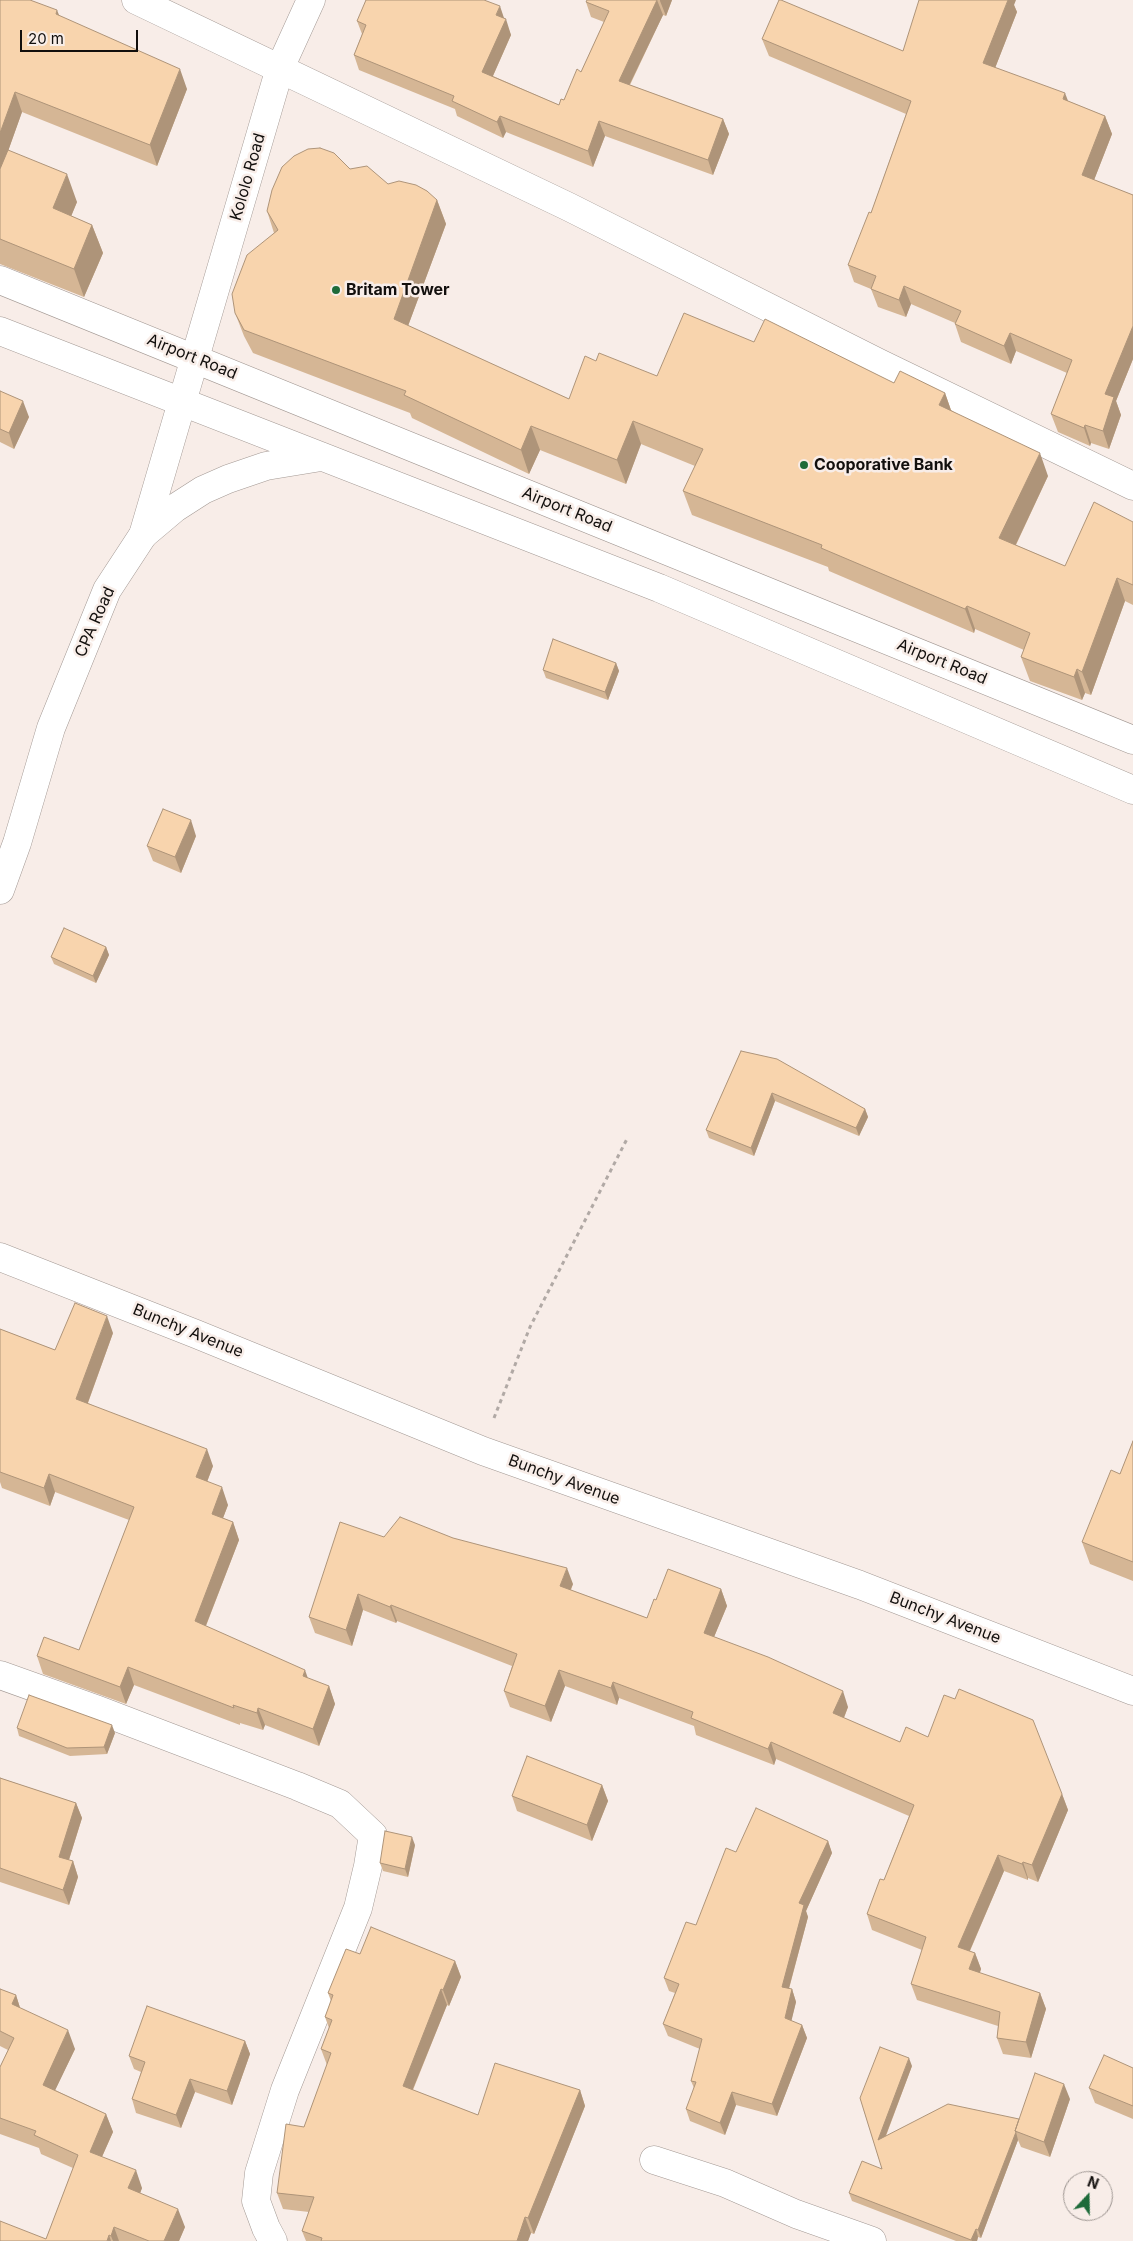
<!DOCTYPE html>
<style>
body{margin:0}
#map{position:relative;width:1133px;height:2241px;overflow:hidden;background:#f8ede8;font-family:Inter,sans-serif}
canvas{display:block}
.north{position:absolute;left:1063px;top:2171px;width:50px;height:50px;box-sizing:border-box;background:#f8ede8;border:1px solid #9c9490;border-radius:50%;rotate:21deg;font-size:14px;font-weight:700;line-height:20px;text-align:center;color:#120f0d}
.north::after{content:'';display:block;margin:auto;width:18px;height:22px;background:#1e6b3a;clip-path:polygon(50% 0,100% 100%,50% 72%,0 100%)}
.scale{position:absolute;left:20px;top:30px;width:118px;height:22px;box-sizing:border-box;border:2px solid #120f0d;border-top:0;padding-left:6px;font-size:15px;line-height:18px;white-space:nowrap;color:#120f0d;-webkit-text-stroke:4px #f8ede8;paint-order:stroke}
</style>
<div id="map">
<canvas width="1133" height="2241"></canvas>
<div class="north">N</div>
<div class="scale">20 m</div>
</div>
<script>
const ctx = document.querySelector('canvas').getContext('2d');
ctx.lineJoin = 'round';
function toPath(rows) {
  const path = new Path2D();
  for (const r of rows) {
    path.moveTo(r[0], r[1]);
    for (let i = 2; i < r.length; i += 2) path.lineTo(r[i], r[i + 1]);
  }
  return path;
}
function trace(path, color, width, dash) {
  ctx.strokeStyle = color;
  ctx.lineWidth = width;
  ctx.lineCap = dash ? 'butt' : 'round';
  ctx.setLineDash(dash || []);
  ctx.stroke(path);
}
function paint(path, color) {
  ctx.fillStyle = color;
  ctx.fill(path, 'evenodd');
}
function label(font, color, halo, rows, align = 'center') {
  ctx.font = font + ' Inter,sans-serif';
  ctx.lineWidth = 5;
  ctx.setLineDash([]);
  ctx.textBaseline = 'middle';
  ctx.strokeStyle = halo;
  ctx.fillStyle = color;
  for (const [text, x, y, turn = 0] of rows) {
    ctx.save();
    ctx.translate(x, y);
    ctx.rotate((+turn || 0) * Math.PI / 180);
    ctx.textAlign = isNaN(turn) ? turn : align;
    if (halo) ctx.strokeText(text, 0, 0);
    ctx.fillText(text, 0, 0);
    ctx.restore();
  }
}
const path = toPath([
 [494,1418,530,1327,628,1137]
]);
const minor = toPath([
 [136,0,569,207,879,363,1133,486],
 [0,1257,196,1334,483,1451,860,1585,1133,1691],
 [0,1675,98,1710,297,1786,340,1804,373,1835,368,1866,358,1908,285,2090,259,2173,256,2201,266,2228,273,2241],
 [654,2160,725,2183,796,2214,872,2241]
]);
const tertiary = toPath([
 [0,890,17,843,51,728,107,590,143,535,280,68,311,0]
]);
const primary = toPath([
 [0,280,1133,740],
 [0,331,659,588,1133,790],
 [143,535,175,508,203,490,228,479,266,466,321,457]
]);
const wall = toPath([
 [0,0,60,16,187,89,157,166,22,112,8,151,77,202,71,216,92,225,103,253,84,297,0,264],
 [587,0,672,0,666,16,663,15,630,85,723,119,729,134,713,175,605,136,593,167,506,132,503,138,457,116,455,109,359,70,354,55,362,34,357,21,504,18,511,35,493,76,559,105,564,100,581,72,604,22,591,17,586,2],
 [1014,5,1017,12,995,68,1068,101,1105,116,1112,134,1094,180,1133,195,1133,359,1116,401,1121,415,1109,449,1091,443,1090,446,1058,432,1051,414,1067,373,1016,351,1011,364,961,342,955,324,955,323,911,304,906,317,878,307,871,289,854,282,848,265,871,213,906,114,769,56,762,39,903,51],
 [350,169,388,184,437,200,446,224,408,326,569,399,596,361,657,376,754,342,894,383,945,393,951,410,1048,476,1016,545,1065,566,1133,522,1133,605,1125,601,1091,695,1085,693,1082,700,1030,681,1021,657,1024,650,975,629,974,633,829,571,828,567,692,515,683,491,695,466,641,444,626,484,540,450,529,474,412,418,410,413,253,353,244,336,235,313,274,233,267,211],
 [0,391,29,417,14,449,0,442],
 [616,663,619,671,608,700,546,678,543,670],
 [196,836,181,873,153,861,147,846],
 [106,947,109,955,96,983,54,964,51,957],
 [741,1051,865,1109,868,1117,859,1136,775,1101,754,1156,709,1138,706,1130],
 [0,1329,55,1350,113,1333,88,1403,213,1466,207,1482,228,1505,223,1518,233,1522,239,1540,206,1626,308,1679,329,1686,335,1704,319,1746,265,1725,263,1730,240,1723,240,1725,134,1685,126,1704,43,1674,37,1656,79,1650,129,1520,55,1492,50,1506,2,1488,0,1482],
 [1133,1441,1133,1581,1090,1564,1082,1542,1120,1474],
 [384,1537,573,1584,571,1590,647,1618,656,1600,721,1589,727,1606,714,1637,848,1707,844,1718,900,1742,928,1737,1062,1794,1068,1810,1038,1882,1028,1878,1028,1880,1004,1871,970,1951,975,1953,981,1969,980,1973,1040,1993,1046,2009,1031,2058,1003,2054,997,2038,998,2026,917,2000,911,1984,922,1950,872,1930,867,1914,884,1880,909,1816,776,1759,774,1765,696,1735,694,1726,619,1698,617,1705,565,1686,551,1722,510,1707,504,1691,512,1666,397,1621,396,1623,363,1610,352,1646,315,1633,309,1617],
 [17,1728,115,1733,107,1754,70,1756,19,1736],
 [0,1778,76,1803,82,1818,69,1860,73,1861,78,1877,69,1905,0,1882],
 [602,1785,608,1801,592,1841,517,1811,512,1796],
 [828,1841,832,1853,806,1911,808,1917,789,1989,792,1989,796,2002,791,2021,802,2025,807,2038,777,2116,736,2105,725,2135,690,2121,686,2109,694,2088,691,2081,700,2049,668,2036,663,2024,675,1993,669,1991,664,1978,696,1925,736,1852],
 [415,1845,408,1877,383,1871,380,1863],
 [360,1954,455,1961,461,1977,449,2006,447,2005,413,2090,478,2115,580,2090,585,2106,534,2234,531,2233,528,2241,306,2241,302,2231,309,2212,283,2209,277,2193,304,2127,327,2065,321,2049,329,2028,325,2017,331,2001,328,1993],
 [0,1989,16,1995,20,2008,75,2049,55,2090,106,2114,113,2132,102,2157,142,2188,140,2193,185,2227,179,2241,0,2241,46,2239,73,2168,41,2154,39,2148,0,2134,0,2067,8,2050,0,2046],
 [245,2041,250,2054,232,2105,195,2092,181,2128,136,2113,132,2099,141,2072,134,2069,129,2056],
 [912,2066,886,2136,1019,2119,1070,2099,1050,2157,1021,2147,1018,2140,981,2238,978,2237,977,2241,956,2241,852,2201,849,2193,882,2169,860,2098],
 [1133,2068,1133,2119,1095,2103,1089,2088]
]);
const shadedWall = toPath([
 [657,0,663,15,624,96,619,81],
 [660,0,672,0,666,16,660,1],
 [1008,0,1016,0,1014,5,1017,12,990,81,983,63],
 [500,6,505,21,506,19,511,35,488,87,482,72,496,15],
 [57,10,65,30,56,14],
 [180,69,187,89,157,166,150,145],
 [15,92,22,112,1,171,0,168,0,133],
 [1065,93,1072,111,1063,99],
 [500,116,506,132,503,138,497,122],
 [1105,116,1112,134,1089,193,1082,175],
 [723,119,729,134,713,175,708,160],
 [599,121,605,136,593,167,588,151],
 [67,174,77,202,63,236,53,208],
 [437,200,446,224,402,342,394,319],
 [92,225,103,253,84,297,74,269],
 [904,286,911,304,906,317,899,300],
 [1133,326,1133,359,1116,401,1121,415,1109,449,1103,431,1105,394],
 [1010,333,1016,351,1011,364,1004,346],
 [945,393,953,416,939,405],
 [23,401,29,417,14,449,9,433],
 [633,421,641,444,626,484,617,460],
 [1085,425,1091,443,1090,446,1084,428],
 [531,426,540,450,529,474,521,450],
 [1040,453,1048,476,1008,561,999,538],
 [1117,578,1125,601,1091,695,1082,672],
 [967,606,975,629,974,633,965,609],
 [616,663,619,671,608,700,605,692],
 [1077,669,1085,693,1082,700,1074,677],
 [191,820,196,836,181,873,175,857],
 [106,947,109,955,96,983,93,976],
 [772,1093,775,1101,754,1156,751,1148],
 [865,1109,868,1117,859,1136,856,1128],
 [107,1316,113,1333,83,1416,76,1399],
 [207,1449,213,1466,202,1495,196,1477],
 [49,1474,55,1492,50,1506,44,1488],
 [222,1487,228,1505,218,1531,212,1514],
 [233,1522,239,1540,201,1638,195,1621],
 [567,1568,573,1584,565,1602,560,1586],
 [721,1589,727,1606,709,1649,704,1633],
 [358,1594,363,1610,352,1646,346,1630],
 [391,1605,397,1621,396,1623,390,1607],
 [128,1667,134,1685,126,1704,120,1687],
 [305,1670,311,1687,303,1676],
 [559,1670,565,1686,551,1722,545,1706],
 [613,1682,619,1698,617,1705,611,1688],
 [329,1686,335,1704,319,1746,313,1729],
 [843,1691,848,1707,839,1730,833,1713],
 [258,1708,265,1725,263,1730,257,1713],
 [112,1725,115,1733,107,1754,104,1747],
 [771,1742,776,1759,774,1765,768,1749],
 [602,1785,608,1801,592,1841,587,1825],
 [1062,1794,1068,1810,1038,1882,1032,1865],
 [76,1803,82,1818,65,1872,59,1857],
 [412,1837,415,1845,408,1877,405,1869],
 [828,1841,832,1853,806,1911,808,1917,786,1999,782,1987,799,1903],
 [998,1855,1004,1871,964,1964,958,1947],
 [73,1861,78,1877,69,1905,63,1890],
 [1023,1862,1028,1878,1028,1880,1022,1864],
 [975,1953,981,1969,975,1985,969,1969],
 [455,1961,461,1977,449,2006,443,1990],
 [441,1989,447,2005,408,2101,403,2086],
 [792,1989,796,2002,789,2031,785,2018],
 [1040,1993,1046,2009,1031,2058,1026,2042],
 [16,1995,22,2014,12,2004],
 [802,2025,807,2038,777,2116,772,2104],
 [68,2030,75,2049,49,2103,43,2085],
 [245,2041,250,2054,232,2105,227,2091],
 [909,2058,912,2066,881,2148,878,2140],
 [190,2079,195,2092,181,2128,176,2115],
 [1064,2084,1070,2099,1050,2157,1044,2142],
 [580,2090,585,2106,534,2234,528,2218],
 [732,2092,736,2105,725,2135,720,2123],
 [106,2114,113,2132,96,2170,90,2152],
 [1016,2132,1018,2140,981,2238,978,2230],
 [136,2170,142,2188,135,2207,128,2188],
 [178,2209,185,2227,179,2241,164,2241],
 [525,2217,531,2233,528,2241,517,2241],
 [114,2227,119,2241,113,2241,111,2236],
 [976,2229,978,2237,977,2241,972,2241,971,2240],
 [109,2235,111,2241,107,2241]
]);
const building = toPath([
 [0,0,30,0,57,10,56,14,180,69,150,145,15,92,0,133,0,0],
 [366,0,484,0,500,6,496,15,506,19,482,72,559,105,561,99,564,100,577,69,581,72,609,11,586,2,587,0,657,0,619,81,723,119,708,160,599,121,588,151,500,116,497,122,452,101,454,96,354,55,366,25,357,21,366,0],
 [779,0,781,0,903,51,919,0,1008,0,983,63,1065,93,1063,99,1105,116,1082,175,1133,195,1133,326,1105,394,1114,397,1103,431,1085,425,1084,428,1051,414,1072,360,1010,333,1004,346,955,324,961,311,904,286,899,300,871,289,876,276,848,265,869,212,871,213,911,101,762,39,779,0],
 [320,148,334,153,350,169,367,166,388,184,399,181,416,185,427,191,437,200,394,319,569,399,585,356,596,361,599,353,657,376,684,313,754,342,765,319,894,383,900,371,945,393,939,405,1040,453,999,538,1065,566,1094,502,1133,522,1133,585,1117,578,1082,672,1077,669,1074,677,1021,657,1030,633,967,606,965,609,821,548,822,545,683,491,703,449,633,421,617,460,531,426,521,450,404,395,406,391,244,330,235,313,232,294,247,255,278,230,267,211,272,190,282,167,294,156,308,149,320,148],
 [8,150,67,174,53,208,92,225,74,269,0,239,0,169,8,150],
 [0,391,23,401,9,433,0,429,0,391],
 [553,639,616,663,605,692,543,670,553,639],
 [163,809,191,820,175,857,147,846,163,809],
 [64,928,106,947,93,976,51,957,64,928],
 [741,1051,777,1059,865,1109,856,1128,772,1093,751,1148,706,1130,741,1051],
 [75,1303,107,1316,76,1399,207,1449,196,1477,222,1487,212,1514,233,1522,195,1621,305,1670,303,1676,329,1686,313,1729,258,1708,257,1713,233,1705,234,1708,128,1667,120,1687,37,1656,44,1637,79,1650,134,1507,49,1474,44,1488,0,1472,0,1329,55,1350,75,1303],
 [1133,1441,1133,1562,1082,1542,1111,1470,1120,1474,1133,1441],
 [400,1517,453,1538,567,1568,560,1586,647,1618,654,1599,656,1600,668,1569,721,1589,704,1633,768,1657,843,1691,833,1713,900,1742,906,1727,928,1737,944,1695,955,1699,959,1689,1033,1720,1062,1794,1032,1865,1023,1862,1022,1864,998,1855,958,1947,975,1953,969,1969,1040,1993,1026,2042,997,2038,1000,2012,911,1984,926,1937,867,1914,880,1879,884,1880,914,1805,771,1742,768,1749,691,1718,693,1712,613,1682,611,1688,559,1670,545,1706,504,1691,517,1654,391,1605,390,1607,358,1594,346,1630,309,1617,340,1522,384,1537,400,1517],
 [29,1695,112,1725,104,1747,67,1748,17,1728,29,1695],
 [527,1756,602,1785,587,1825,512,1796,527,1756],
 [0,1778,76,1803,59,1857,73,1861,63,1890,0,1868,0,1778],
 [756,1808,828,1841,799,1903,804,1905,782,1987,792,1989,785,2018,802,2025,772,2104,732,2092,720,2123,686,2109,696,2082,691,2081,702,2039,663,2024,679,1984,664,1978,686,1922,696,1925,726,1848,736,1852,756,1808],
 [385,1831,412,1837,405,1869,380,1863,385,1831],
 [371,1927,455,1961,443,1990,441,1989,403,2086,478,2115,495,2063,580,2090,528,2218,525,2217,517,2241,321,2241,322,2238,302,2231,314,2197,277,2193,286,2124,304,2127,331,2053,321,2049,332,2020,325,2017,333,1995,328,1993,346,1949,360,1954,371,1927],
 [0,1989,16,1995,12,2004,68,2030,43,2085,106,2114,90,2152,136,2170,128,2188,178,2209,164,2241,149,2241,114,2227,111,2236,109,2235,107,2241,0,2241,0,2221,46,2239,78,2155,34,2135,36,2131,0,2118,0,2067,14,2038,0,2031,0,1989],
 [147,2006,245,2041,227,2091,190,2079,176,2115,132,2099,145,2062,129,2056,147,2006],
 [880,2047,909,2058,878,2140,948,2104,1019,2119,1015,2131,1016,2132,978,2230,976,2229,971,2240,849,2193,862,2161,882,2169,860,2098,880,2047],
 [1104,2055,1133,2068,1133,2106,1089,2088,1104,2055],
 [1035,2073,1064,2084,1044,2142,1015,2131,1035,2073]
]);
const markers = [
 [336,290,5,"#1e6b3a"],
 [804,465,5,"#1e6b3a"]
];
const streetNames = [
 ["Kololo Road",248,177,-74],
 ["Airport Road",192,357,22],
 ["Airport Road",567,510,22],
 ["CPA Road",95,622,-66],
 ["Airport Road",942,662,22],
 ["Bunchy Avenue",188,1331,22],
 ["Bunchy Avenue",564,1480,20],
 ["Bunchy Avenue",945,1618,21]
];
const poiNames = [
 ["Britam Tower",346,290],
 ["Cooporative Bank",814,465]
];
trace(minor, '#a39994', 29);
trace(tertiary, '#a39994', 29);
trace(primary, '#a39994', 29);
trace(path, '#b1a9a5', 3, [4, 4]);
trace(minor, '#fff', 28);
trace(tertiary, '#fff', 28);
trace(primary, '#fff', 28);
paint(wall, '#d5b695');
paint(shadedWall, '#ae9479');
paint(building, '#f8d4ad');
trace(building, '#ae9479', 1);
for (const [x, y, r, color] of markers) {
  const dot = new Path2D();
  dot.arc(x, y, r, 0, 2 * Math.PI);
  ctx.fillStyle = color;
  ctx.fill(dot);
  trace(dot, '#f8ede8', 2);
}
label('16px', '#120f0d', '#f8ede8', streetNames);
label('bold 16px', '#120f0d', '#f8ede8', poiNames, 'left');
</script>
